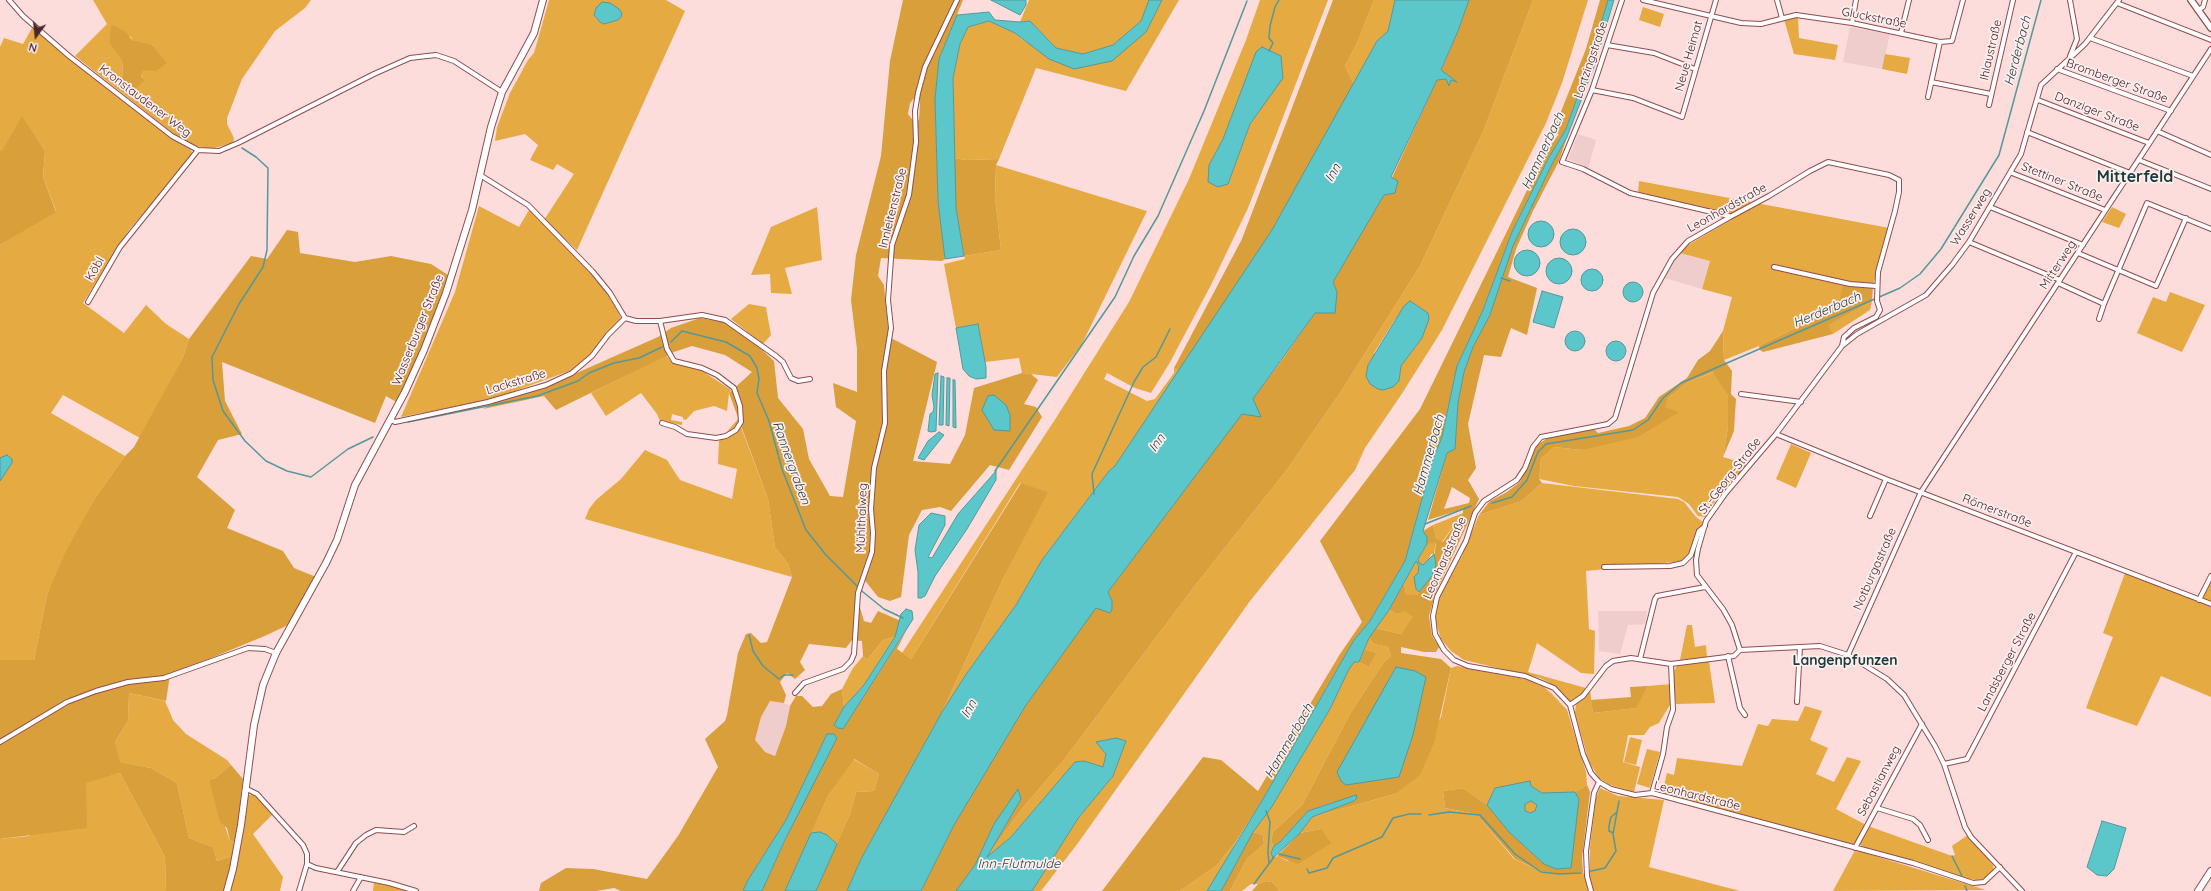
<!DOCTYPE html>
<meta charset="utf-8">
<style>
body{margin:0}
#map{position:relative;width:2211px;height:891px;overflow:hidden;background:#fddcdc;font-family:Quicksand,sans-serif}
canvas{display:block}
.north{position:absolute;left:16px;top:16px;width:40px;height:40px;-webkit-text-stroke:3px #fee;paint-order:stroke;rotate:195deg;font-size:11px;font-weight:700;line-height:16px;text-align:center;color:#47292a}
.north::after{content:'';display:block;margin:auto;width:14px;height:18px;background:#47292a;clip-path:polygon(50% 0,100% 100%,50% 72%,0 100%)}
</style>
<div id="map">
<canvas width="2211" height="891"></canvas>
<div class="north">N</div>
</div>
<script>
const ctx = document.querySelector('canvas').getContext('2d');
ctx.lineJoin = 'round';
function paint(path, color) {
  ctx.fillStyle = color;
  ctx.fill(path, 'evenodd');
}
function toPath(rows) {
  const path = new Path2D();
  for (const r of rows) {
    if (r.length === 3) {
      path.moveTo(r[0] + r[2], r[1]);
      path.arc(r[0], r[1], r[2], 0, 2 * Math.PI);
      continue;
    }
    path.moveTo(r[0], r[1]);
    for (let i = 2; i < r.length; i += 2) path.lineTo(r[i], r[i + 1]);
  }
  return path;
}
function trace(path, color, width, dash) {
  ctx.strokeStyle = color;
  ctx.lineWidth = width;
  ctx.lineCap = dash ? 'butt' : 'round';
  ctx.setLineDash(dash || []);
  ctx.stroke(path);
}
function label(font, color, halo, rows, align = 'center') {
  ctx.font = font + ' Quicksand,sans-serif';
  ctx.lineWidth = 3.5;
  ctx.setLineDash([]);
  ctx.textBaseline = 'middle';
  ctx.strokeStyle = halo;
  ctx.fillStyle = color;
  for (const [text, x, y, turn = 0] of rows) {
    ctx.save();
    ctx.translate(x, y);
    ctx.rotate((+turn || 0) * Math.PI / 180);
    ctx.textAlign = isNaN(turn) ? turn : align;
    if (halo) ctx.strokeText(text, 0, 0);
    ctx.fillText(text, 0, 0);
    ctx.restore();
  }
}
const built = toPath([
 [1850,27,1890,34,1882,69,1843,62],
 [1578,134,1596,140,1588,169,1568,159],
 [1680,253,1710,261,1702,289,1661,277,1668,264],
 [1598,611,1647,611,1645,624,1628,625,1620,654,1599,651],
 [770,701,782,702,790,706,786,726,775,756,765,752,754,740,761,717]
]);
const green = toPath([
 [93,0,311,0,305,8,275,31,242,79,227,118,227,124,234,138,233,143,210,149,192,145,179,138,75,56,107,24],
 [111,32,131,37,132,40,144,45,152,45,166,64,142,70,141,75,143,78,123,76,122,59,109,43],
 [549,0,666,0,685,11,577,250,544,220,574,174,557,164,553,170,530,160,538,145,525,134,495,141,497,127,510,93,528,60,534,53],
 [596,8,618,20,604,24,600,22,594,15],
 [1029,0,1149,0,1141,21,1113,45,1083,54,1056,48,1030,21,1020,22],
 [1162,0,1179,0,1126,91,1036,68,999,159,966,160,954,158,953,78,960,44,968,27,989,21,1015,33,1023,40,1075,69,1146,32],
 [1260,0,1328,0,1248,208,1211,285,1169,364,1151,393,1135,388,1107,373,1104,379,1147,401,1155,399,1174,373,1174,368,1180,371,1115,466,1109,471,1042,560,1016,605,967,673,942,712,1003,579,1047,492,1020,483,911,659,902,653,1056,418,1129,302,1189,179,1246,40],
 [1269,51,1280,56,1262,107,1250,124,1228,184,1209,165,1223,139,1247,77],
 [1374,0,1395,0,1388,31,1377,41,1354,84,1345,66,1358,41],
 [1533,0,1588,0,1562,83,1546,123,1442,330,1403,392,1365,448,1355,470,1250,601,1078,843,1041,891,1032,891,1079,817,1113,776,1126,741,1097,742,1106,754,1103,767,1084,761,1075,762,1011,837,986,858,1021,810,1063,761,1197,583,1286,471,1342,390,1420,266,1483,132],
 [1396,318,1422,338,1401,366,1399,381,1374,353],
 [1643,7,1664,14,1660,27,1639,20],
 [1798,17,1799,38,1838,45,1835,60,1794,54,1784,19],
 [32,28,178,142,191,150,193,155,129,230,83,303,124,333,146,305,166,324,189,339,183,357,140,438,63,395,51,413,125,456,97,495,47,595,34,660,0,660,0,245,56,211,43,177,45,151,22,117,2,152,0,150,0,47,4,38,23,44],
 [1885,54,1910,58,1907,74,1882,69],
 [996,165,1147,211,1082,344,1057,377,1022,373,1019,358,985,362,978,324,956,328,944,264,965,259,964,256,1001,250,995,197],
 [1639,181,1889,228,1873,285,1838,307,1759,346,1724,360,1723,331,1732,297,1702,289,1710,261,1680,253,1685,247,1735,217,1638,193],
 [479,206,519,227,529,210,591,273,608,294,621,318,589,355,572,370,490,400,401,417,455,292],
 [817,207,822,260,785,268,792,294,771,293,770,274,751,275,771,227],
 [2112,207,2126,214,2119,228,2102,222],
 [2170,292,2205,305,2182,352,2137,333,2153,297,2166,302],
 [1872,301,1870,310,1833,334,1827,325],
 [749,304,766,307,771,335,763,344,731,319],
 [666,355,672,363,701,370,731,390,729,393,727,411,714,406,694,411,686,420,683,419,683,417,672,414,671,420,682,422,682,425,660,421,657,414,641,393,606,416,591,393],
 [1714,372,1728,396,1728,427,1723,457,1749,465,1713,504,1705,517,1698,516,1689,504,1678,497,1574,486,1539,479,1541,459,1554,447,1582,450,1678,412,1664,407,1668,398,1688,382],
 [738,419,768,499,775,547,788,564,792,577,585,519,589,509,596,500,621,479,645,450,667,460,680,480,732,499,737,469,718,464,719,441],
 [1791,444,1811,453,1796,488,1776,479],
 [1542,483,1678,499,1684,502,1696,517,1703,522,1690,556,1684,561,1586,571,1589,629,1595,631,1594,674,1581,673,1537,643,1528,672,1586,688,1578,698,1570,702,1550,683,1540,678,1464,660,1451,651,1441,639,1436,623,1436,607,1442,592,1462,556,1479,515,1522,501],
 [1463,513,1442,542,1436,538,1433,525],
 [1436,542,1434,554,1431,554,1428,561,1422,565,1419,563,1418,559,1427,544],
 [1416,561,1419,566,1416,589,1419,592,1417,595,1413,596,1406,594,1404,583],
 [2211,572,2211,697,2161,676,2137,726,2086,708,2113,637,2103,633,2125,573,2196,599],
 [1389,610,1397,614,1405,610,1414,617,1401,634,1375,628],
 [1687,625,1692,625,1695,647,1706,645,1707,657,1680,660],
 [895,637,864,685,844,707,842,689,853,668,863,656,867,660,883,640],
 [1369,638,1374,644,1388,647,1391,656,1384,662,1351,712,1302,805,1273,832,1271,842,1274,846,1271,853,1273,858,1277,856,1288,861,1321,829,1300,833,1312,817,1395,794,1441,717,1451,668,1457,666,1525,679,1544,687,1552,694,1567,710,1586,772,1587,785,1575,792,1557,794,1542,793,1531,786,1495,788,1487,805,1463,788,1443,791,1445,808,1476,814,1514,859,1541,871,1559,875,1583,872,1589,891,1280,891,1272,882,1266,881,1258,884,1251,884,1242,891,1230,891,1247,859,1264,844,1263,835,1253,832,1271,808,1330,709,1348,671,1354,662,1359,662,1369,667,1377,653,1365,649],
 [1709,661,1715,703,1676,704,1673,683,1674,671,1677,666],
 [1671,684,1671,703,1659,723,1650,727,1644,735,1628,735,1623,762,1640,767,1634,792,1610,785,1599,778,1589,762,1575,713,1576,704,1590,690,1593,713,1635,708,1648,686],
 [129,693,165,701,173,720,186,734,227,760,231,765,215,778,209,780,230,841,236,842,233,856,217,861,213,847,189,838,177,783,151,768,119,762,115,742,128,721],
 [1805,706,1822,711,1810,740,1828,748,1816,774,1834,782,1847,757,1861,761,1836,809,1866,825,1856,843,1852,844,1662,794,1667,773,1674,775,1677,758,1742,766,1758,724,1768,726,1772,719,1798,721],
 [1630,737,1642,740,1636,765,1624,762],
 [1647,749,1660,752,1650,788,1637,784],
 [853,759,879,774,874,791,856,792,850,814,837,844,827,835,811,833,828,796],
 [120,773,165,857,166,891,0,891,0,839,29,836,86,782],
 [1600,788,1618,796,1664,800,1649,867,1740,891,1593,891,1588,871,1590,870,1590,847,1596,798],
 [252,794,258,798,273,814,253,834,283,877,280,891,230,891,236,871,247,796],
 [1531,801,1537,805,1535,811,1530,813,1525,811,1525,804],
 [1868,826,1952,856,1955,855,1952,846,1968,835,1993,865,1994,870,1987,878,1977,880,1968,879,1864,848,1860,844],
 [1237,840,1221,870,1207,891,1180,891,1217,865],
 [1858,851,1862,852,1986,890,1833,891,1854,852],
 [374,883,392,886,408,891,373,891]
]);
const forest = toPath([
 [903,0,963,0,939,59,935,99,938,201,945,259,942,261,881,258,878,276,884,285,889,337,937,362,913,461,950,464,965,435,974,388,1022,373,1031,374,1038,380,1024,404,1036,407,1042,417,1009,470,990,465,951,511,940,507,922,510,909,535,901,597,890,601,878,597,863,578,858,601,864,621,871,623,878,611,901,621,895,637,883,640,867,660,863,656,862,641,852,640,846,648,809,644,800,662,805,670,795,679,787,673,780,682,786,695,784,703,770,701,761,717,755,740,765,752,775,756,786,726,790,706,796,696,802,696,813,707,822,706,831,694,842,689,844,707,834,725,843,729,906,631,897,649,911,659,1021,483,1048,492,1003,579,942,712,861,859,847,891,816,891,850,814,856,792,874,791,879,774,854,759,828,796,785,891,762,891,834,734,827,734,786,820,748,880,743,891,621,891,614,888,596,891,539,891,541,883,566,868,593,869,647,879,678,836,718,767,705,739,725,721,727,715,738,653,746,634,751,633,761,643,767,642,792,577,788,564,775,547,768,499,729,393,752,372,725,355,692,346,674,352,556,410,544,396,483,409,507,396,545,387,658,337,671,328,700,318,723,322,760,348,774,361,778,398,803,429,809,459,830,496,843,497,856,421,836,407,833,383,857,392,857,349,851,300,856,255,881,156,890,61],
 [916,96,919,97,920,104,919,120,915,123,908,114,910,103],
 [1333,0,1374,0,1358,41,1345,66,1354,84,1272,230,1180,371,1174,368,1242,239],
 [1469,0,1533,0,1483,132,1420,266,1342,390,1286,471,1197,583,1063,761,1021,810,986,858,1021,799,994,824,975,865,956,891,921,891,954,825,1026,705,1096,607,1110,613,1112,601,1108,592,1282,360,1315,313,1337,292,1333,282,1384,195,1437,80,1447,79,1449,85,1451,80,1456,81,1441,71,1458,31],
 [1600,0,1608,0,1589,64,1566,129,1548,159,1512,232,1483,310,1457,366,1442,437,1433,459,1405,561,1370,621,1354,640,1263,799,1237,840,1217,865,1180,891,1102,891,1203,757,1221,760,1258,791,1340,654,1362,622,1320,541,1420,409,1536,172,1540,159,1559,134,1552,134,1586,49],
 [113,25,126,32,132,40,152,45,167,63,156,71,143,70,141,75,144,81,134,90,125,92,120,84,123,76,122,60,109,43,111,27],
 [22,116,45,151,43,177,56,212,0,245,0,150,2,151],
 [1567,137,1559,161,1533,211,1516,249,1508,277,1537,288,1527,335,1511,328,1501,357,1484,355,1468,424,1476,468,1468,480,1479,499,1435,594,1429,616,1432,636,1439,647,1436,652,1424,652,1401,647,1401,653,1441,659,1451,668,1434,743,1420,775,1395,794,1312,817,1354,801,1334,802,1308,811,1280,842,1274,846,1271,842,1273,832,1302,805,1351,712,1384,662,1391,656,1388,647,1374,644,1369,638,1375,628,1401,634,1413,617,1405,611,1397,614,1389,610,1404,583,1406,594,1417,595,1432,575,1436,543,1427,544,1427,537,1423,531,1433,525,1436,538,1443,542,1463,513,1463,509,1428,520,1447,453,1455,448,1458,403,1464,372,1473,347,1490,315,1513,246,1553,162],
 [1452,487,1470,498,1469,503,1444,509],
 [1396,667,1413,735,1389,679],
 [954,158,966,160,999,159,996,165,995,197,1001,250,964,256,956,208],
 [287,230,298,232,300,253,355,262,391,256,431,264,448,275,422,353,398,403,386,396,375,423,222,362,225,401,242,434,218,440,197,477,235,510,227,528,283,551,294,568,316,577,288,625,267,635,170,675,166,701,129,693,128,721,115,742,120,762,151,768,177,783,189,838,213,847,217,861,233,856,225,891,166,891,165,857,120,773,86,783,87,828,0,839,0,660,34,660,47,595,66,551,97,495,125,456,134,447,183,357,189,339,251,256,267,259],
 [1843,285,1873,285,1872,301,1828,325,1833,334,1763,352,1760,350,1759,346,1838,307],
 [1723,331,1724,360,1732,371,1731,394,1736,399,1734,431,1723,457,1728,427,1728,396,1713,372,1688,382,1668,398,1665,407,1679,412,1638,437,1582,450,1554,447,1541,459,1539,479,1542,483,1522,501,1479,515,1490,501,1507,492,1520,482,1537,445,1548,438,1594,429,1598,433,1629,426,1645,418,1659,397,1687,378,1698,360,1710,351],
 [1365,649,1377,653,1369,667,1359,662],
 [1648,686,1636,708,1593,713,1591,700,1631,697,1630,687],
 [231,765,243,779,236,842,230,841,227,828,220,822,209,780,215,778],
 [1587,785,1590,792,1582,858,1583,872,1577,873,1559,875,1541,871,1515,859,1476,814,1445,808,1443,791,1463,788,1487,805,1509,832,1544,864,1556,869,1570,868,1579,799,1575,792],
 [1321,829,1331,843,1298,864,1277,856,1300,833],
 [1253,832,1263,835,1264,844,1247,859,1230,891,1221,891],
 [1266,881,1272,882,1280,891,1252,891,1258,884]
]);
const water = toPath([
 [991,0,1026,0,1026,5,1020,15,991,0],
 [1149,0,1162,0,1146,32,1112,61,1074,69,1049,59,1015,33,989,21,968,27,960,44,953,78,956,208,964,256,945,259,938,201,935,99,939,59,957,15,989,12,995,20,1020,22,1030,21,1056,48,1083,54,1113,45,1141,21,1149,0],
 [1395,0,1469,0,1458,31,1441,70,1457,82,1451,80,1449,86,1446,79,1437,80,1391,177,1398,181,1395,193,1384,195,1333,282,1337,292,1335,313,1315,313,1253,399,1261,417,1242,414,1108,592,1112,601,1112,609,1110,613,1096,608,1026,705,954,825,921,891,847,891,861,859,942,712,967,673,1016,605,1042,560,1109,471,1115,466,1272,230,1377,41,1388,31,1395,0],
 [1608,0,1614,0,1594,67,1567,137,1553,162,1513,246,1490,315,1473,347,1464,372,1458,403,1455,449,1447,453,1423,531,1427,537,1427,544,1418,559,1419,563,1423,565,1434,554,1436,565,1432,576,1419,592,1416,589,1414,577,1418,573,1419,566,1416,561,1389,610,1369,638,1359,662,1354,662,1348,671,1330,709,1271,808,1253,832,1224,886,1221,891,1207,891,1263,799,1354,640,1370,621,1405,561,1433,459,1442,437,1457,366,1483,310,1512,232,1548,159,1566,129,1589,64,1608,0],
 [602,2,610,3,619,9,622,13,621,17,618,20,604,24,600,22,594,15,596,8,602,2],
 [1262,47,1281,56,1283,78,1250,124,1228,184,1218,187,1208,182,1209,165,1223,139,1256,52,1262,47],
 [1541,234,13],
 [1573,242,13],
 [1527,263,13],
 [1559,271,13],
 [1592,280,11],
 [1633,292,10],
 [1542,291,1563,297,1554,328,1533,322,1542,291],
 [1410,301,1428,313,1429,319,1422,338,1401,366,1399,381,1393,387,1383,390,1378,389,1370,384,1366,376,1368,365,1404,306,1410,301],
 [978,324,986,367,986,378,976,379,969,376,963,369,956,328,978,324],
 [1575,341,10],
 [1616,351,10],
 [938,373,936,431,931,432,928,431,930,414,933,412,934,407,932,395,935,374,938,373],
 [941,376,944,377,943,425,939,425,941,376],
 [947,378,950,378,949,426,946,425,947,378],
 [953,380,955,380,956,428,953,427,953,380],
 [994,395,1006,405,1010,415,1010,431,994,430,982,410,988,396,994,395],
 [939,432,944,435,924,460,918,458,928,441,939,432],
 [7,455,12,459,12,463,0,481,0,458,7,455],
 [996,471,996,480,967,529,935,576,925,596,921,598,918,598,918,572,915,550,919,525,931,513,945,516,945,525,928,557,932,558,958,514,996,471],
 [906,609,912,611,913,619,843,729,838,728,834,725,844,707,864,685,895,637,901,614,906,609],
 [1396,667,1415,671,1426,677,1413,735,1399,777,1346,785,1341,781,1337,772,1396,667],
 [827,734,834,734,837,738,785,840,762,891,743,891,748,880,786,820,827,734],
 [1116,738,1126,741,1113,776,1079,817,1032,891,956,891,975,865,994,824,1018,789,1021,799,987,857,1011,837,1075,762,1084,761,1103,767,1106,754,1096,742,1116,738],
 [1530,781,1531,786,1542,793,1575,792,1579,799,1571,868,1556,869,1544,864,1509,832,1487,805,1495,788,1530,781],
 [1531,801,1537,805,1535,811,1530,813,1525,811,1525,804,1531,801],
 [1356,795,1357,798,1354,801,1312,817,1300,833,1273,858,1271,853,1274,846,1280,842,1308,811,1356,795],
 [2102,821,2126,828,2114,869,2107,876,2097,875,2087,867,2102,821],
 [820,832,827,835,837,844,816,891,785,891,811,833,820,832]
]);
const stream = toPath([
 [1269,51,1273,43,1269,38,1270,26,1275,7,1279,0],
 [242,148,256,157,268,168,267,250,263,267,239,304,212,357,213,380,223,411,245,441,266,461,287,471,311,477,348,449,373,437],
 [1501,278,1510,281],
 [671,342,682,331,726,342,750,356,757,368,759,379,757,393,769,421,782,469,806,530,826,555,863,592,884,609,903,618],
 [408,422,537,396,578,381,589,373,614,363,639,358,662,347],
 [995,471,1115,297,1134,256,1158,216,1204,111,1247,1],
 [1094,494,1092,474,1134,382,1143,367,1156,357,1170,329],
 [1492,503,1512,497,1527,480,1538,452,1546,444,1633,430,1648,420,1663,398,1681,383,1900,288,1920,274,1941,249,1999,155,2041,0],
 [1425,524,1471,506],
 [749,635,753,651,763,666,779,679,784,675,793,675],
 [1266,811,1270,822,1268,851,1269,864],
 [1429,815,1449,812,1480,815,1515,854,1541,872,1559,874,1581,873],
 [1613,833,1609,831,1609,826,1611,817,1617,812],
 [1279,854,1300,859],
 [1952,856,1962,876],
 [1307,869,1309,873,1327,868,1333,858,1382,837,1393,818,1409,814,1421,814],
 [1591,871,1605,868,1616,851,1613,834,1619,801],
 [1254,884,1274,857],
 [1965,886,1967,891]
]);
const minor = toPath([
 [9,0,23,16,69,56,172,136,198,150,219,151,238,143,374,74,410,58,436,55,454,61,502,92],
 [1622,0,1592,90,1562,162,1583,169,1630,193,1729,216],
 [1643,0,1741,23,1761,24,1796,15,1852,23,1940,42,1952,41,1963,0],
 [1777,0,1782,18],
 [2070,0,2077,39,2070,56],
 [2117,3,2211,40],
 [2198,10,2203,7,2205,0],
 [1852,23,1856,0],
 [1901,33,1909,0],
 [2090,38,2193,76],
 [1607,45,1654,53,1695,69],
 [2057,69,2171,111],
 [1931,82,1991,94],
 [1592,90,1633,98,1682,117,1716,0],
 [1928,97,1940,42],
 [2038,100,2149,143],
 [1989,105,2013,0],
 [2157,131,2211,155],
 [2027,132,2130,173],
 [2139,160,2211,189],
 [2012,173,2105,210],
 [480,175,528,205,593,272,610,293,625,318,636,321,660,321,702,315,725,320,776,356,783,362,791,378,798,381,810,379],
 [1990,207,2083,245],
 [1969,242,2060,280],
 [2078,253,2156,286,2186,218],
 [1774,267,1850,284,1876,286],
 [2058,283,2104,304,2147,203,2211,229],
 [88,302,120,247,198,150],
 [2099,319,2104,304],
 [660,321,667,349,674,361,702,368,717,375,734,388,740,406,741,422,736,430,726,436,716,438,687,434,675,427,662,423],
 [1842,346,1844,337,1854,328,1876,317,1880,310,1877,301,1878,272,1895,211,1899,192,1899,180,1889,175,1828,162,1810,171,1769,196,1730,217,1688,241,1672,259,1653,293,1615,418,1608,424,1541,437,1533,447,1525,468,1517,480,1484,501,1475,513,1466,541,1437,597,1433,616,1435,634,1444,650,1454,660,1468,666,1525,676,1554,688,1570,705,1583,754,1591,773,1599,782,1611,789,1635,795,1652,793,1913,863,1973,883,1984,882,2000,867],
 [1741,394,1801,402],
 [391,420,395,422,488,402,546,385,572,373,592,356,608,335,625,318],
 [1776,434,1886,479,2211,604],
 [1870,516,1886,479],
 [1604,567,1670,566,1683,563,1691,555,1699,531,1705,526],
 [2199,600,2211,576],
 [1740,650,1732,625,1723,609,1697,575,1696,560,1698,549,1706,521,1725,494,1776,434,1842,346,1857,334,1926,295,1952,265,1969,242,2021,154,2041,85,2085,44,2119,0],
 [1740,650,1820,646,1848,655,1887,679,1904,695,1935,746,1944,764,1965,827,1971,837,2022,891],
 [1848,655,1921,492,2211,49],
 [1728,656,1740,708,1745,715],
 [1640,659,1655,599,1657,596,1705,587],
 [795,693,804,683,843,669,851,661,854,654,858,593,872,552,873,533,871,509,874,468,885,423,884,371,891,328,888,300,892,245,909,195,916,142,915,111,918,93,925,67,957,0],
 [1797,702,1800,647],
 [1570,705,1583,696,1606,666,1613,661,1631,658,1671,664,1734,656,1740,650],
 [0,742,67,702,96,691,128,682,164,678,248,648,265,649,276,653],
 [1944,764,1967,759,2076,552],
 [245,788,257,794,303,845,307,854,307,864,316,868,389,883,416,891],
 [1652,793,1663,754,1667,727,1673,710,1671,664],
 [1877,808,1913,819,1920,825,1928,840],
 [1855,848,1922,724],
 [337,872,356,843,366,835,376,830,404,832,414,826],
 [299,891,307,864],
 [353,891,361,877],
 [1591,891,1587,876,1586,851,1594,793,1599,782]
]);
const tertiary = toPath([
 [2191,0,2211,28]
]);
const secondary = toPath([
 [227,891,233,869,241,825,254,725,263,685,276,653,326,563,337,540,355,485,405,392,424,350,446,293,472,210,491,127,502,92,534,33,543,0],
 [2198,891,2211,871]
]);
const streetNames = [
 ["Gluckstraße",1874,18,11],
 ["Ihlaustraße",1991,50,-77],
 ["Neue Heimat",1689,56,-74],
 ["Lortzingstraße",1591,60,-71],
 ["Bromberger Straße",2117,81,20],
 ["Kronstaudener Weg",145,101,37],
 ["Danziger Straße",2097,112,21],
 ["Stettiner Straße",2062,182,22],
 ["Innleitenstraße",893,208,-76],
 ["Leonhardstraße",1727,208,-29],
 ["Wasserweg",1971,217,-58],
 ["Mitterweg",2058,265,-57],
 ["Köbl",95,269,-60],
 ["Wasserburger Straße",418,330,-68],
 ["Lackstraße",516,382,-17],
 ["St.-Georg-Straße",1730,476,-52],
 ["Römerstraße",1997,511,21],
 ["Mühlthalweg",862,518,-88],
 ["Leonhardstraße",1445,558,-66],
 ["Notburgastraße",1875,569,-66],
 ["Landsberger Straße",2007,662,-62],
 ["Sebastianweg",1879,781,-62],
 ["Leonhardstraße",1697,796,14]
];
const waterNames = [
 ["Herderbach",2018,51,-75],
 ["Hammerbach",1543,151,-65],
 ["Inn",1333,173,-60],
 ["Herderbach",1827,310,-23],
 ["Inn",1157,443,-55],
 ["Hammerbach",1429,455,-74],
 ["Rannergraben",791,463,70],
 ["Inn",969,709,-61],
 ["Hammerbach",1289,741,-60],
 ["Inn-Flutmulde",1019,864]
];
const quarterNames = [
 ["Langenpfunzen",1845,661]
];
const districtNames = [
 ["Mitterfeld",2135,177]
];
paint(built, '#f0cdcd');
paint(green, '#e6aa42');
paint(forest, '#d89f3b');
paint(water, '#5bc7ca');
trace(water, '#55989a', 1);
trace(stream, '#55989a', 1.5);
trace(minor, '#904d50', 6);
trace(tertiary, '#904d50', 8);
trace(secondary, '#904d50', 8);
trace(minor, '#fff', 4);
trace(tertiary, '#fff', 5.5);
trace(secondary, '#fff', 6);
label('12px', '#47292a', '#fee', streetNames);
label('italic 13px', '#1c3e3e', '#fee', waterNames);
label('bold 14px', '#193c3d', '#fee', quarterNames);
label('bold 16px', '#193c3d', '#fee', districtNames);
</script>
